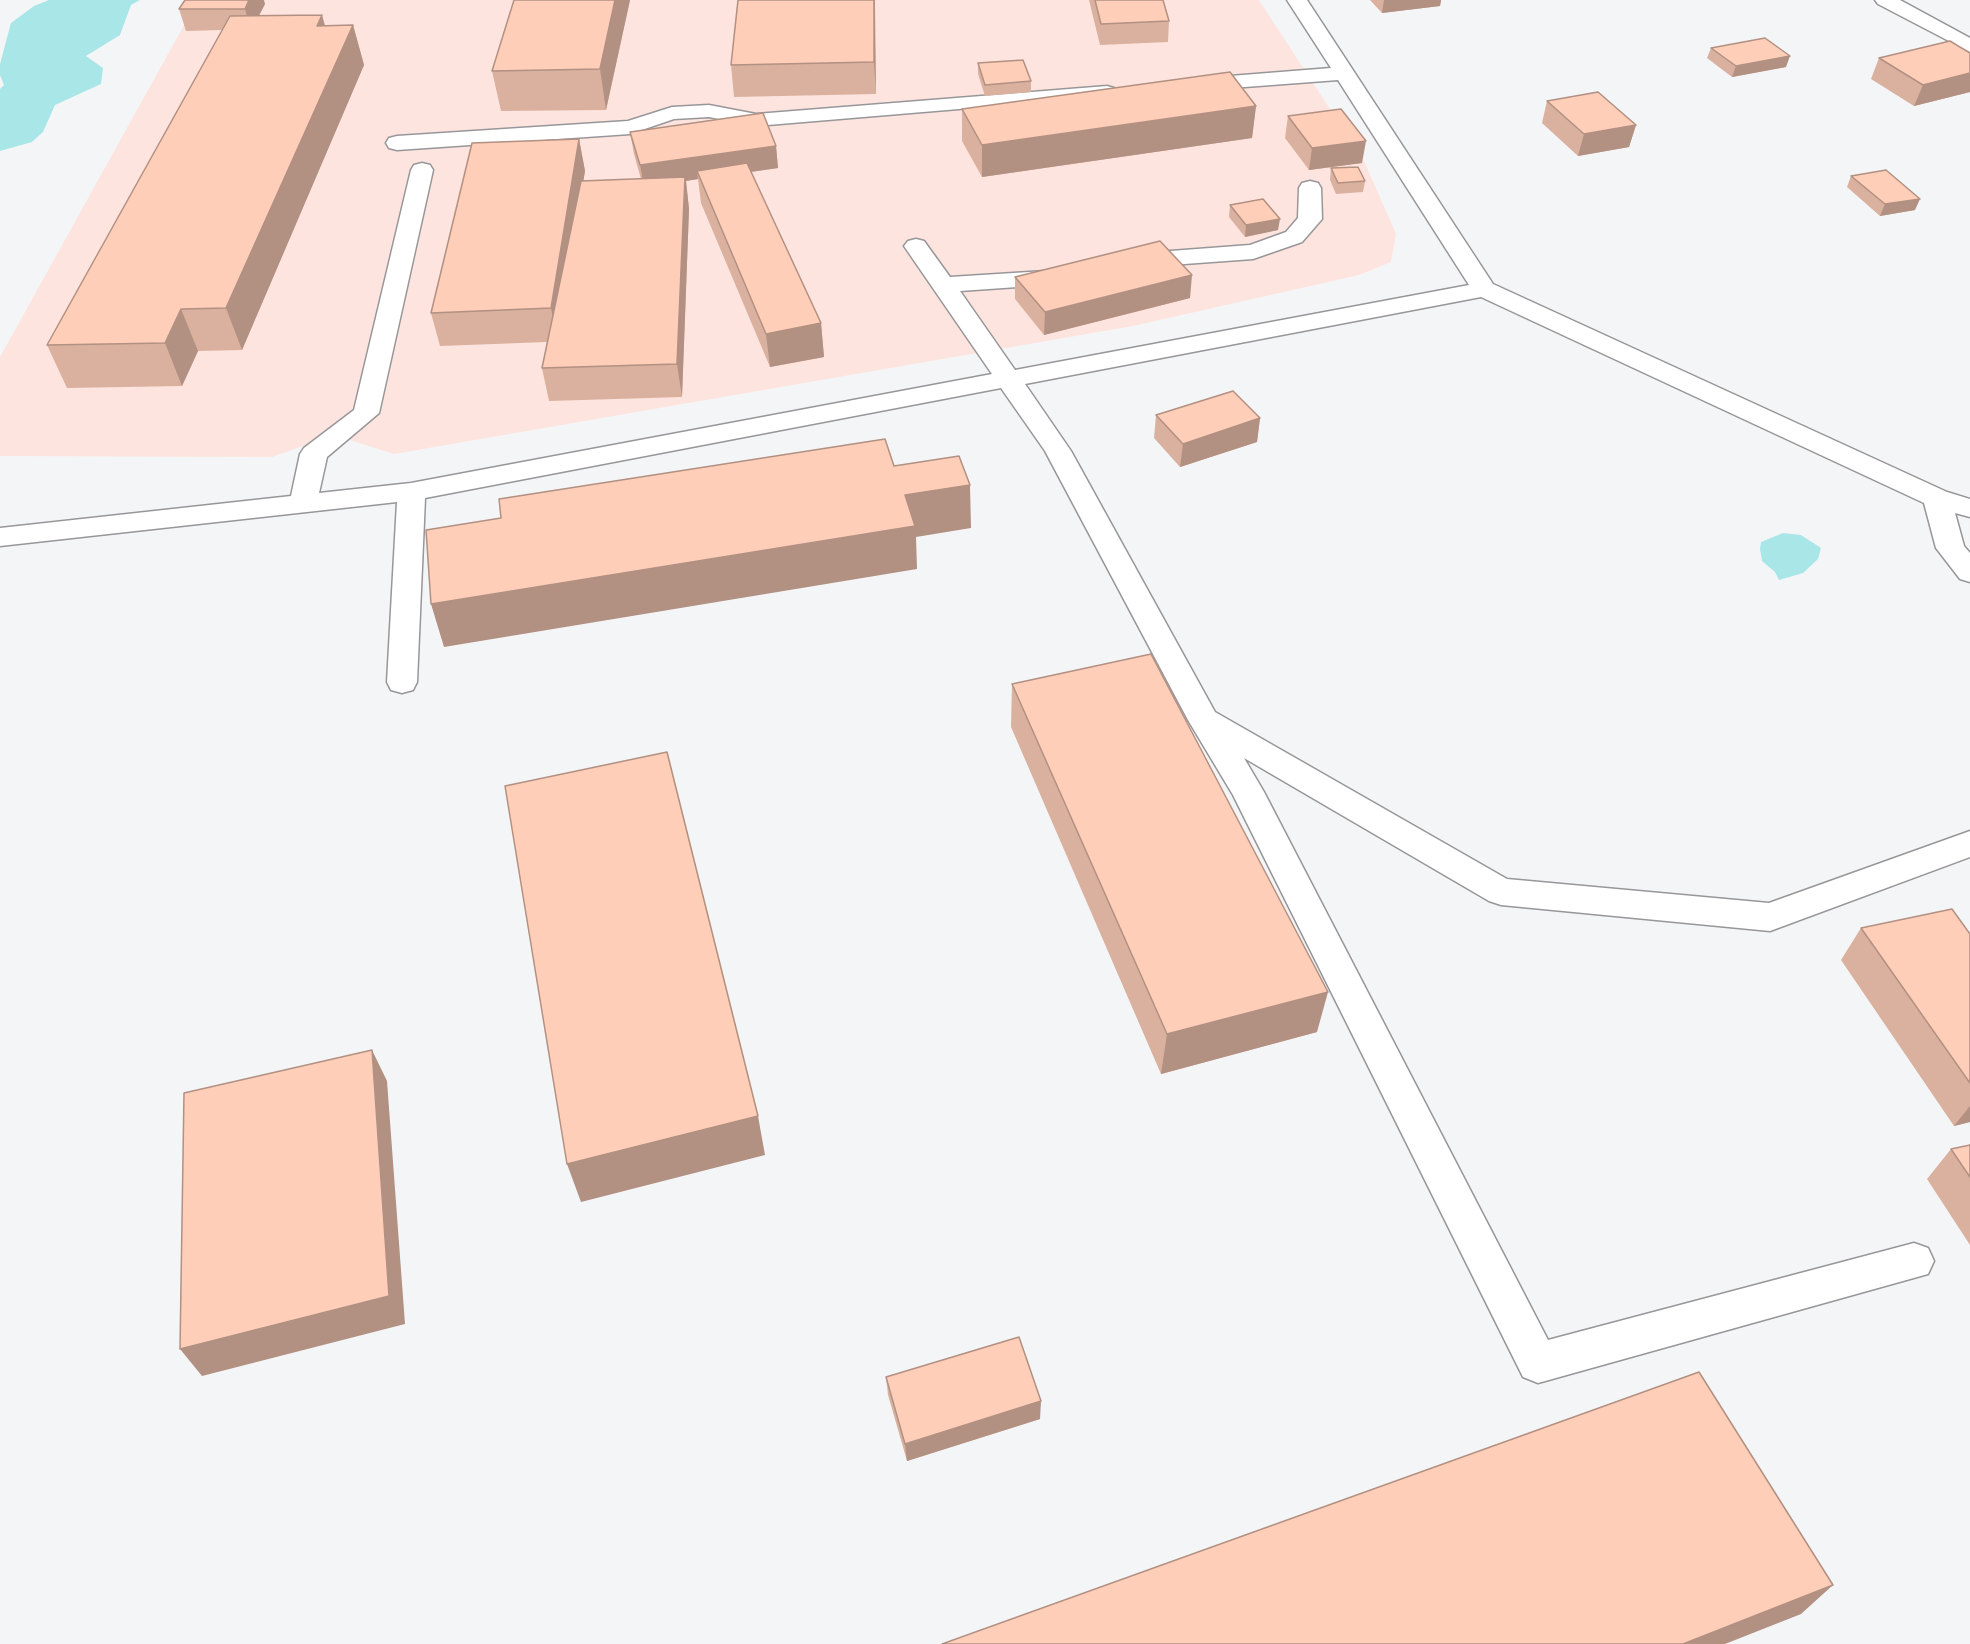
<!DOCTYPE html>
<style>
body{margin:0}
canvas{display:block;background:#f4f5f7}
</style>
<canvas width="1970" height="1644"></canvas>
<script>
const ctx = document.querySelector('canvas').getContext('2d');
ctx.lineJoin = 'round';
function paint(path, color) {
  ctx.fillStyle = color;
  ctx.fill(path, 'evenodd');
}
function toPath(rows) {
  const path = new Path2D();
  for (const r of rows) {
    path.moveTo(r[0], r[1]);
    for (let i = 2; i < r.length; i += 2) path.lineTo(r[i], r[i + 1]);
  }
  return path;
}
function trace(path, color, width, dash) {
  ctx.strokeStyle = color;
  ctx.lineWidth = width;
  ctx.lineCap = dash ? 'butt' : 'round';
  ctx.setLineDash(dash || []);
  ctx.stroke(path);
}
const industrial = toPath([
 [198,0,1259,0,1365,163,1396,234,1391,262,1359,275,1133,326,394,454,334,435,272,457,0,456,0,357]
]);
const water = toPath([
 [49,0,140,0,131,5,120,35,86,56,103,68,101,84,55,105,43,132,32,142,0,151,0,89,4,85,0,75,0,64,11,23,34,6],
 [1783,533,1801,535,1821,548,1818,559,1803,573,1779,580,1775,572,1762,561,1760,549,1761,542]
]);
const minor = toPath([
 [1287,0,1307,0,1493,284,1947,492,1970,499,1970,517,1955,513,1964,546,1970,553,1970,582,1960,579,1936,548,1924,503,1481,297,1025,384,1071,451,1215,712,1507,879,1769,903,1970,831,1970,857,1770,931,1501,905,1489,901,1244,758,1264,792,1548,1340,1914,1243,1928,1248,1934,1261,1928,1274,1538,1383,1523,1377,1233,795,1188,720,1045,451,1001,388,425,498,417,682,413,690,402,693,391,690,387,682,397,502,0,546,0,528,291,496,300,454,304,448,354,410,411,170,414,165,422,163,430,165,433,170,379,413,327,457,319,493,411,483,992,374,904,246,908,241,916,239,924,241,950,277,1061,270,1070,272,1073,277,1070,282,1061,284,960,291,1015,370,1469,285,1338,80,1192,91,1185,89,1181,85,1185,81,1192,79,1331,68,1287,0],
 [1875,0,1900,0,1970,38,1970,52,1878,4,1875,0],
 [1107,86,1114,88,1118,92,1114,96,756,126,709,117,674,119,630,134,397,150,389,148,386,143,389,138,397,136,628,121,672,107,709,105,756,114,1107,86],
 [1310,181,1318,183,1321,188,1322,219,1302,242,1253,259,1157,266,1132,271,1124,269,1120,264,1124,259,1157,252,1250,245,1286,232,1298,218,1299,188,1302,183,1310,181]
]);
const wall = toPath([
 [630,0,606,110,501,111,492,71],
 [874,0,876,94,734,97,731,65],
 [1089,0,1163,0,1169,21,1168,42,1100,45],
 [1370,0,1441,0,1440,6,1382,13],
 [265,4,259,16,325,26,353,25,364,65,242,350,198,351,182,386,67,388,47,345,222,30,186,31,179,9],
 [1711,48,1786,67,1732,77,1707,58],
 [1970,53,1970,92,1914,106,1871,79,1879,58],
 [978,63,1031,81,1031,92,985,96,978,74],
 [1547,101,1636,125,1629,147,1578,156,1542,123],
 [1256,106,1252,138,982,177,962,141,962,109],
 [1288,116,1362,163,1309,170,1285,138],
 [630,132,776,146,778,168,751,172,821,323,824,357,770,367,701,203,698,179,686,181,689,209,682,397,549,401,542,368,547,342,440,346,431,313,579,139,585,171,583,181,641,179,634,154],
 [1331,168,1365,181,1363,192,1336,194,1330,180],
 [1851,176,1915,210,1880,216,1847,187],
 [1230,205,1278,230,1245,237,1229,217],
 [1015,277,1190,298,1044,335,1015,299],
 [1156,415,1260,418,1257,442,1180,467,1154,438],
 [1012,684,1317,1032,1161,1074,1011,727],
 [1861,928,1970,934,1970,1122,1954,1126,1841,960],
 [1970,1145,1970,1245,1927,1179,1951,1149],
 [886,1377,1040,1419,907,1461,888,1395]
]);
const shadedWall = toPath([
 [249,0,264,0,265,4,251,30,245,9],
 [615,0,630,0,606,110,600,69],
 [874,0,875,0,875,6,876,94,874,62],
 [1384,0,1441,0,1440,6,1382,13],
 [322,15,333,54,317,26],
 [353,25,364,65,242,350,226,308],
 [1790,56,1786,67,1732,77,1736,66],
 [1970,73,1970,92,1914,106,1923,85],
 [1256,106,1252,138,982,177,982,145],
 [1636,125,1629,147,1578,156,1584,134],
 [579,139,585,171,558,342,551,308],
 [1366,141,1362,163,1309,170,1312,148],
 [776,146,778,168,700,179,697,171,698,179,686,181,689,209,682,397,677,364,640,165],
 [1920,199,1915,210,1880,216,1885,204],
 [1280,219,1278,230,1245,237,1246,225],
 [1192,275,1190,298,1044,335,1045,312],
 [181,309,198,351,182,386,165,343],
 [821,323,824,357,770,367,766,334],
 [1260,418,1257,442,1180,467,1183,444],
 [970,485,971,528,916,537,917,569,444,647,431,604,905,495],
 [1328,992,1317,1032,1161,1074,1167,1034],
 [372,1050,387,1081,405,1324,202,1376,180,1349],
 [1970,1106,1970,1122,1954,1126],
 [758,1116,765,1155,581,1202,567,1164],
 [1041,1401,1040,1419,907,1461,905,1444],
 [1833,1585,1801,1614,1725,1644,1683,1644]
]);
const building = toPath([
 [185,0,249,0,245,9,179,9,185,0],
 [514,0,615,0,600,69,492,71,514,0],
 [738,0,874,0,874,62,731,65,738,0],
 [1095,0,1163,0,1169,21,1101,24,1095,0],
 [322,15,317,26,353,25,226,308,181,309,165,343,47,345,230,16,322,15],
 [1765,38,1790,56,1736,66,1711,48,1765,38],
 [1950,41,1970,53,1970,73,1923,85,1879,58,1950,41],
 [1023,60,1031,81,985,85,978,63,1023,60],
 [1230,72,1256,106,982,145,962,109,1230,72],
 [1598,92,1636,125,1584,134,1547,101,1598,92],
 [1341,109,1366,141,1312,148,1288,116,1341,109],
 [763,113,776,146,640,165,630,132,763,113],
 [579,139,551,308,431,313,472,143,579,139],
 [747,163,821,323,766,334,697,171,747,163],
 [1358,167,1365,181,1338,183,1331,168,1358,167],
 [1886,170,1920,199,1885,204,1851,176,1886,170],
 [685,177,677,364,542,368,581,181,685,177],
 [1263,199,1280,219,1246,225,1230,205,1263,199],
 [1160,241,1192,275,1045,312,1015,277,1160,241],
 [1233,391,1260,418,1183,444,1156,415,1233,391],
 [885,439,894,466,959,456,970,485,905,495,915,526,431,604,426,530,501,518,499,499,885,439],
 [1151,654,1328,992,1167,1034,1012,684,1151,654],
 [667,752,758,1116,567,1164,505,786,667,752],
 [1952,909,1970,934,1970,1083,1861,928,1952,909],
 [372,1050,389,1296,180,1349,184,1093,372,1050],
 [1970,1145,1970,1177,1951,1149,1970,1145],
 [1019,1337,1041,1401,905,1444,886,1377,1019,1337],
 [1699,1372,1833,1585,1683,1644,942,1644,1699,1372]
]);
paint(industrial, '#fee4de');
paint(water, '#a9e6e8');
trace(minor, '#97979a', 3);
paint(minor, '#fff');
paint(wall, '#dab19f');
paint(shadedWall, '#b29082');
paint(building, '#feceb9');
trace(building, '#b29082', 1.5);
</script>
